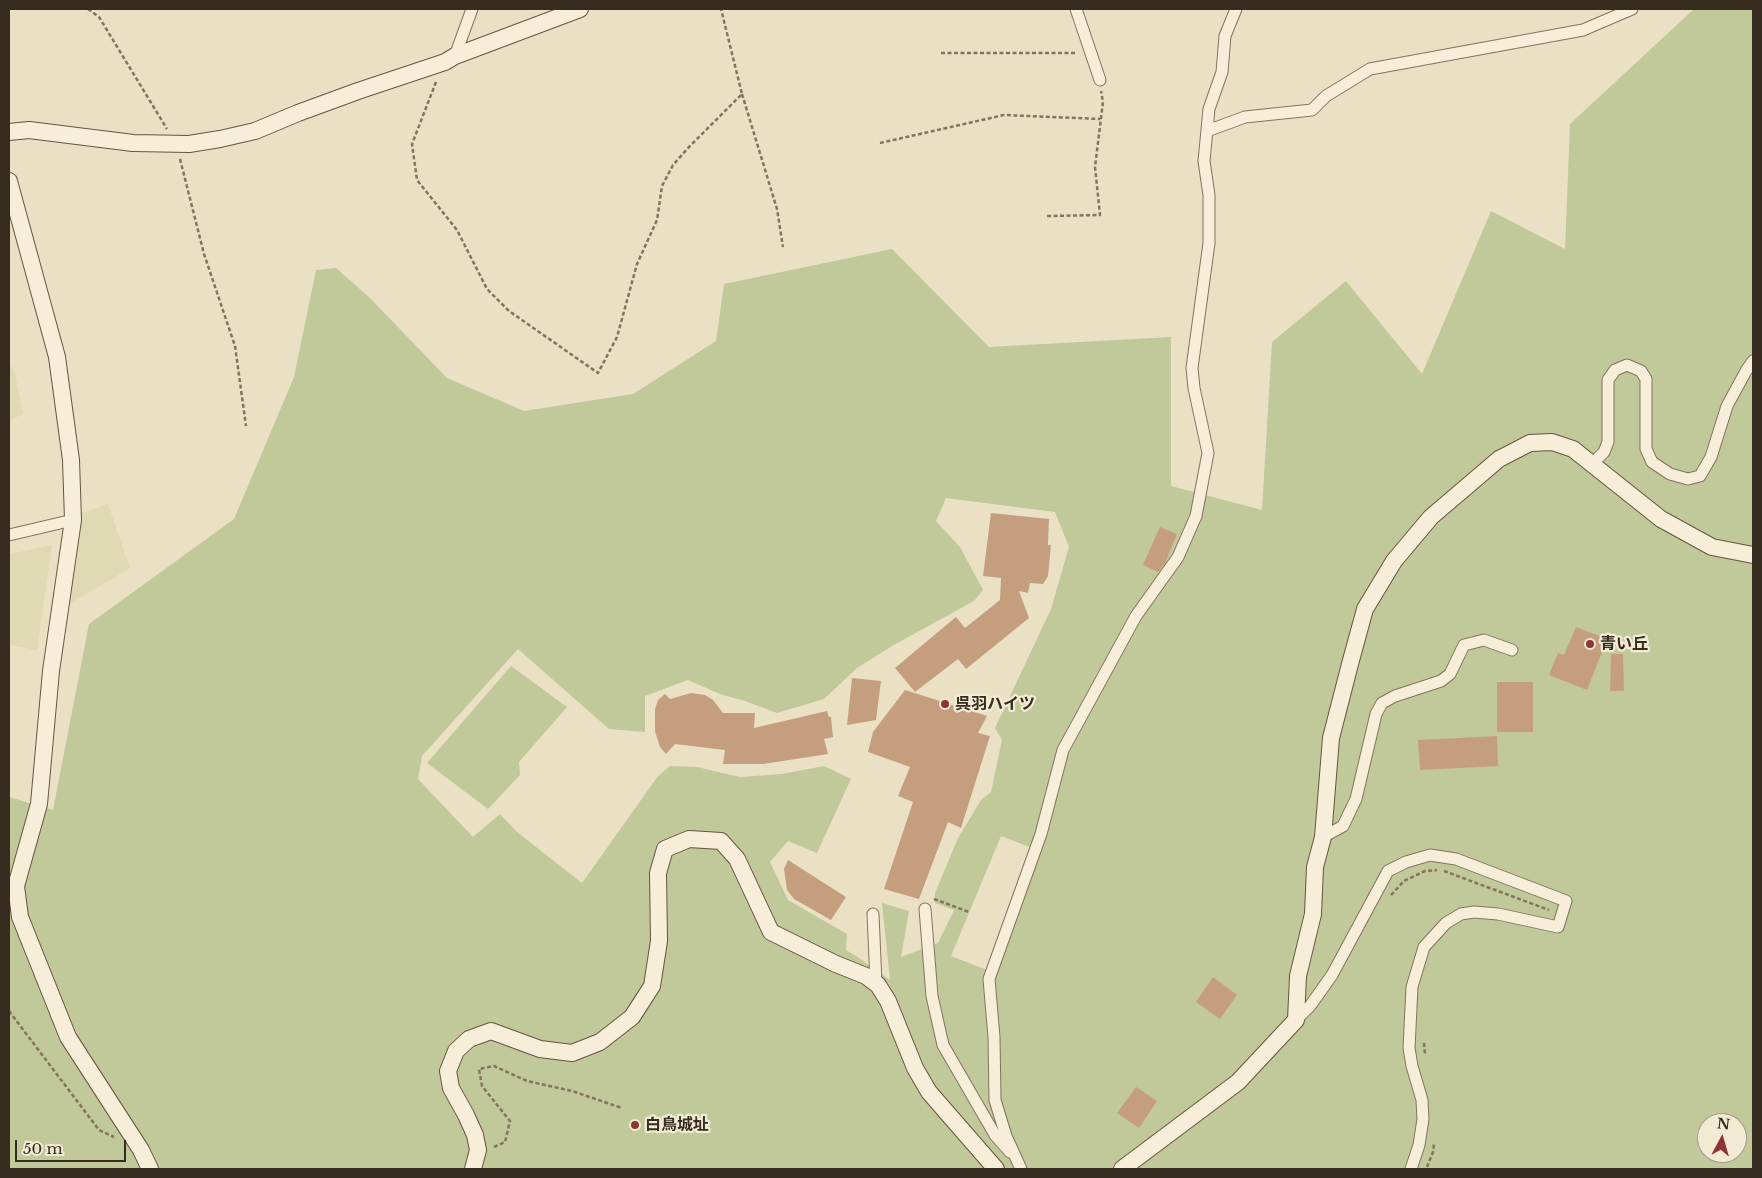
<!DOCTYPE html>
<meta charset="utf-8">
<style>
body{margin:0}
#map{position:relative;width:1762px;height:1178px;overflow:hidden;background:#eae1c5;font-family:"Libre Baskerville",serif}
canvas{display:block}
.frame{position:absolute;inset:0;border:10px solid #352b1f;pointer-events:none}
.north{position:absolute;left:1697px;top:1113px;width:50px;height:50px;box-sizing:border-box;background:#f2ebd4;border:1px solid #a69e8c;border-radius:50%;rotate:6deg;font-size:14px;font-weight:700;line-height:20px;text-align:center;color:#352b1f}
.north::after{content:'';display:block;margin:auto;width:18px;height:22px;background:#8e3432;clip-path:polygon(50% 0,100% 100%,50% 72%,0 100%)}
.scale{position:absolute;left:15px;top:1140px;width:111px;height:22px;box-sizing:border-box;border:2px solid #352b1f;border-top:0;padding-left:6px;font-size:15px;line-height:18px;white-space:nowrap;color:#352b1f;-webkit-text-stroke:4px #f2ebd4;paint-order:stroke}
</style>
<div id="map">
<canvas width="1762" height="1178"></canvas>
<div class="frame"></div>
<div class="north">N</div>
<div class="scale">50 m</div>
</div>
<script>
const ctx = document.querySelector('canvas').getContext('2d');
ctx.lineJoin = 'round';
function paint(path, color) {
  ctx.fillStyle = color;
  ctx.fill(path, 'evenodd');
}
function toPath(rows) {
  const path = new Path2D();
  for (const r of rows) {
    path.moveTo(r[0], r[1]);
    for (let i = 2; i < r.length; i += 2) path.lineTo(r[i], r[i + 1]);
  }
  return path;
}
function trace(path, color, width, dash) {
  ctx.strokeStyle = color;
  ctx.lineWidth = width;
  ctx.lineCap = dash ? 'butt' : 'round';
  ctx.setLineDash(dash || []);
  ctx.stroke(path);
}
function label(font, color, halo, rows, align = 'center') {
  ctx.font = font + ' "Libre Baskerville","Noto Sans JP",serif';
  ctx.lineWidth = 4.5;
  ctx.setLineDash([]);
  ctx.textBaseline = 'middle';
  ctx.strokeStyle = halo;
  ctx.fillStyle = color;
  for (const [text, x, y, turn = 0] of rows) {
    ctx.save();
    ctx.translate(x, y);
    ctx.rotate((+turn || 0) * Math.PI / 180);
    ctx.textAlign = isNaN(turn) ? turn : align;
    if (halo) ctx.strokeText(text, 0, 0);
    ctx.fillText(text, 0, 0);
    ctx.restore();
  }
}
const farmland = toPath([
 [9,363,15,373,23,414,9,421],
 [108,504,130,568,66,606,78,514],
 [52,545,37,650,9,645,9,554]
]);
const green = toPath([
 [1694,9,1753,9,1753,1169,9,1169,9,797,53,810,89,624,234,519,294,377,316,270,336,268,370,298,447,378,524,411,633,394,716,341,724,284,892,249,989,347,1171,337,1171,486,1262,510,1272,342,1346,281,1422,374,1491,211,1565,249,1570,124],
 [946,498,1055,512,1069,547,1051,609,995,728,1002,740,991,792,981,800,958,838,935,893,935,903,954,910,938,943,901,957,909,911,882,903,890,980,859,958,846,950,847,934,788,900,770,862,788,841,817,853,851,779,824,766,782,774,740,777,697,767,670,766,658,776,582,883,517,832,500,814,473,837,418,779,422,756,518,649,609,729,645,732,645,696,688,680,720,694,745,701,777,713,824,699,857,668,892,646,974,601,983,590,960,547,936,521],
 [1001,836,1032,848,987,970,951,956],
 [1707,1123,1737,1123,1737,1153,1707,1153],
 [511,666,567,707,519,762,520,775,488,809,427,763]
]);
const building = toPath([
 [991,513,1049,519,1048,545,1051,545,1048,576,1043,584,1030,583,1028,593,1019,591,1029,618,966,669,958,659,915,692,895,668,956,617,965,628,1000,600,1001,578,983,576],
 [1160,527,1177,534,1165,563,1158,572,1143,565],
 [1576,627,1607,639,1587,690,1549,675,1558,653,1564,655],
 [1611,654,1623,654,1624,691,1610,691],
 [852,678,881,681,876,720,847,725],
 [1497,682,1533,682,1533,732,1497,732],
 [905,690,987,716,978,733,990,736,961,828,948,822,919,899,884,889,913,802,898,796,910,767,868,752,873,732],
 [691,693,705,695,713,700,723,713,755,713,754,728,827,711,829,717,831,717,833,737,824,739,828,754,763,764,723,764,725,750,675,744,666,754,660,747,655,731,655,709,658,700,665,694,670,699],
 [1497,736,1498,766,1420,770,1418,740],
 [788,860,846,897,831,920,794,899,787,890,784,869],
 [1213,977,1237,995,1220,1019,1196,1002],
 [1136,1087,1157,1101,1139,1128,1117,1113]
]);
const path = toPath([
 [88,9,99,17,167,129],
 [941,53,1077,53],
 [436,82,412,144,417,180,457,230,487,289,509,311,598,373,617,337,637,264,657,220,662,186,673,165,688,148,742,94,721,9],
 [742,94,777,209,783,247],
 [880,143,1004,115,1100,119],
 [180,159,204,254,235,346,246,426],
 [1047,216,1100,215,1095,167,1103,102,1101,91],
 [1444,871,1549,910],
 [1391,895,1404,881,1425,871,1437,870],
 [934,899,969,912],
 [9,1011,99,1130,114,1137],
 [1424,1043,1425,1055],
 [494,1147,505,1142,510,1121,482,1086,479,1069,494,1066,527,1081,572,1091,622,1108],
 [1427,1167,1433,1152,1434,1144]
]);
const street = toPath([
 [1076,9,1100,80],
 [455,56,472,9],
 [1207,131,1245,117,1312,110,1326,96,1370,69,1583,30,1632,9],
 [1592,464,1604,452,1608,442,1608,380,1615,370,1627,365,1641,371,1646,379,1646,449,1652,462,1670,474,1688,479,1700,476,1711,457,1727,406,1746,371,1753,361],
 [9,535,73,520],
 [1323,837,1343,826,1356,799,1376,714,1382,703,1395,696,1441,681,1450,674,1464,645,1484,640,1512,650],
 [925,909,932,996,943,1045,995,1135,1010,1152],
 [873,914,876,983],
 [1296,1020,1310,1006,1332,975,1388,871,1406,862,1430,855,1456,859,1566,901,1558,927,1498,914,1474,912,1461,914,1446,923,1424,947,1412,987,1409,1048,1412,1066,1422,1100,1423,1119,1419,1145,1411,1169],
 [1021,1169,1006,1136,995,1100,994,1037,989,979,1041,834,1063,750,1136,616,1178,557,1196,516,1208,453,1194,388,1192,368,1209,243,1209,195,1204,161,1209,109,1222,72,1225,36,1236,9]
]);
const secondary = toPath([
 [9,132,29,130,133,143,189,144,220,139,255,131,298,113,358,91,445,62,455,56,580,9],
 [9,181,57,357,71,460,73,520,51,671,39,804,16,886,20,917,68,1037,141,1150,150,1169],
 [473,1169,478,1150,475,1135,466,1115,451,1088,448,1071,456,1051,469,1039,491,1031,540,1049,572,1053,600,1042,632,1017,652,986,659,941,658,873,665,849,689,839,721,841,737,859,771,932,836,964,866,976,878,985,888,1001,915,1068,929,1092,996,1169],
 [1122,1169,1238,1082,1296,1020,1298,976,1313,914,1315,867,1323,837,1331,738,1350,664,1365,609,1394,561,1431,517,1499,459,1530,443,1552,442,1573,449,1661,519,1712,547,1753,555]
]);
const markers = [
 [1590,644,5,"#8e3432"],
 [945,704,5,"#8e3432"],
 [635,1125,5,"#8e3432"]
];
const poiNames = [
 ["青い丘",1600,644],
 ["呉羽ハイツ",955,704],
 ["白鳥城址",645,1125]
];
paint(farmland, '#dfdab3');
paint(green, '#c1c89a');
paint(building, '#c59e7e');
trace(street, '#84735d', 13);
trace(secondary, '#665440', 18);
trace(path, '#84735d', 2.5, [4, 2.5]);
trace(street, '#f6eed8', 11);
trace(secondary, '#f6eed8', 16);
for (const [x, y, r, color] of markers) {
  const dot = new Path2D();
  dot.arc(x, y, r, 0, 2 * Math.PI);
  ctx.fillStyle = color;
  ctx.fill(dot);
  trace(dot, '#f2ebd4', 2);
}
label('bold 16px', '#352b1f', '#f2ebd4', poiNames, 'left');
</script>
